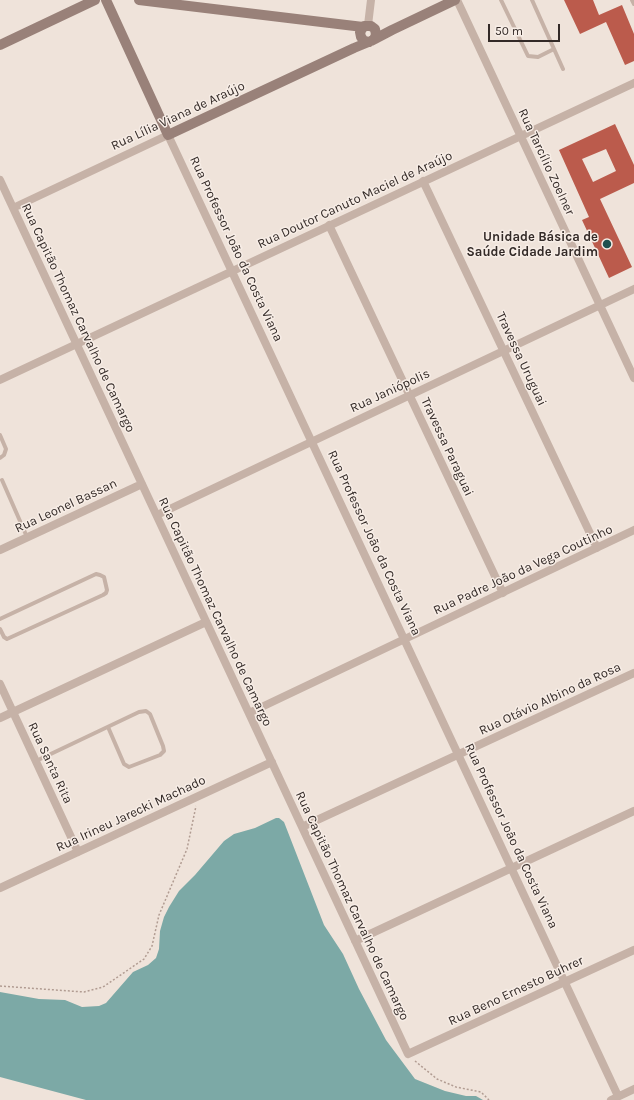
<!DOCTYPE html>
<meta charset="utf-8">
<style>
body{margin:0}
#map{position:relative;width:634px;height:1100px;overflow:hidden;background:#efe3da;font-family:Karla,sans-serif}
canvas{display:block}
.scale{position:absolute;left:488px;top:24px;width:72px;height:18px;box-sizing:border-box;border:2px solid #332a27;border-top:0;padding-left:5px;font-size:12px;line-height:14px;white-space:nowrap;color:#332a27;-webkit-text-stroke:3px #f7ede6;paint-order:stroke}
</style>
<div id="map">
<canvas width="634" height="1100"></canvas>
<div class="scale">50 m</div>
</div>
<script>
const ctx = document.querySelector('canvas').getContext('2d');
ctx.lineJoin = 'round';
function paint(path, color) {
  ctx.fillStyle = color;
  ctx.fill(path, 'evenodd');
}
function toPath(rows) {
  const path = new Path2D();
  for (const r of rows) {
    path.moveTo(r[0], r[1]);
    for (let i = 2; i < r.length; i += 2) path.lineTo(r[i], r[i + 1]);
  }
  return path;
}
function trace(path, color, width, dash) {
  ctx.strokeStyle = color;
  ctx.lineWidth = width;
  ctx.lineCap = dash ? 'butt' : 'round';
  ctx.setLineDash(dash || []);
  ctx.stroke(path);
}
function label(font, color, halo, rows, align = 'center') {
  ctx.font = font + ' Karla,sans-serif';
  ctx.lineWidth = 3;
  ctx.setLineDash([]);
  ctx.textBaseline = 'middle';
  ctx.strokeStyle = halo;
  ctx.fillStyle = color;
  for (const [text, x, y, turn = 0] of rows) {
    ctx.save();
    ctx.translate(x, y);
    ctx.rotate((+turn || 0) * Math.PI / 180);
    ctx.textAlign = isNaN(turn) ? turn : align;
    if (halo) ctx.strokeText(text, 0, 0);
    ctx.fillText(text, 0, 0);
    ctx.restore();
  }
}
const water = toPath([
 [276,818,279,818,284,822,324,925,343,954,359,989,386,1040,415,1079,445,1091,466,1096,476,1096,483,1100,86,1100,0,1077,0,992,39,999,65,1000,82,1007,99,1006,106,1003,133,972,148,965,156,958,159,949,160,931,164,917,169,907,179,891,195,875,224,841,234,834,255,828]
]);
const building = toPath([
 [564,0,593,0,599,15,622,5,634,34,634,61,625,65,606,22,580,34],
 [615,124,634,165,634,183,600,199,632,267,609,278,582,220,589,217,559,150],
 [606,149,616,171,593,182,582,159]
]);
const path = toPath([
 [0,986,84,992,103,987,144,959,152,946,159,915,187,849,196,806],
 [415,1061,437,1079,456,1087,481,1092,489,1100]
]);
const lane = toPath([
 [501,0,528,56,538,57,554,49],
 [532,0,563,69],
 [632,0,634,4],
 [0,435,6,449,4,455,0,458],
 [2,480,27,537],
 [0,619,96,574,100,575,104,577,107,590,106,593,103,595,7,639,4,637,0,629],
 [36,761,139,712,146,711,150,714,163,746,164,751,160,755,129,767,124,764,108,727]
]);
const street = toPath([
 [457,0,634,378],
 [368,25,371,0],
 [0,180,408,1054,634,950],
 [423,181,597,548],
 [13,208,168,135,618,1096],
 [329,225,503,593],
 [0,380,634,83],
 [157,515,634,289],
 [0,550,142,484],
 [0,684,78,852],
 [249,713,634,530],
 [0,718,206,622],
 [302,827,634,673],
 [0,888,272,762],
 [355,941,634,811],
 [611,1100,634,1089]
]);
const secondary = toPath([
 [106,0,168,135,354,48,371,41,392,30,455,0],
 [139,0,363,27],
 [369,42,364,41,361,37,360,32,364,26,371,26,375,29,376,35,374,39],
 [0,45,95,0]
]);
const markers = [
 [607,244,5,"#20514f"]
];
const streetNames = [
 ["Rua Lília Viana de Araújo",178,116,-25],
 ["Rua Tarcílio Zoelner",546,162,65],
 ["Rua Doutor Canuto Maciel de Araújo",355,200,-25],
 ["Rua Professor João da Costa Viana",236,249,65],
 ["Rua Capitão Thomaz Carvalho de Camargo",78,318,65],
 ["Travessa Uruguai",521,359,65],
 ["Rua Janiópolis",390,391,-25],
 ["Travessa Paraguai",447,447,65],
 ["Rua Leonel Bassan",66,506,-25],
 ["Rua Professor João da Costa Viana",374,543,65],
 ["Rua Padre João da Vega Coutinho",523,570,-25],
 ["Rua Capitão Thomaz Carvalho de Camargo",215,612,65],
 ["Rua Otávio Albino da Rosa",550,699,-25],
 ["Rua Santa Rita",50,763,65],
 ["Rua Irineu Jarecki Machado",131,814,-25],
 ["Rua Professor João da Costa Viana",511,836,65],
 ["Rua Capitão Thomaz Carvalho de Camargo",352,906,65],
 ["Rua Beno Ernesto Buhrer",516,991,-25]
];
const poiNames = [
 ["Unidade Básica de",598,237],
 ["Saúde Cidade Jardim",598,252]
];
paint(water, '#7ca9a6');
paint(building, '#bb5b4c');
trace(path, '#b19c92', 1.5, [2, 2]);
trace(lane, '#c6b2a7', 4);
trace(street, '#c6b2a7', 8);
trace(secondary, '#998179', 10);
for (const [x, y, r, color] of markers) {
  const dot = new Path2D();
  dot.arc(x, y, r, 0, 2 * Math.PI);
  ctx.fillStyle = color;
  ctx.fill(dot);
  trace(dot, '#f7ede6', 1.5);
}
label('13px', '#332a27', '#f7ede6', streetNames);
label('bold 13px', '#332a27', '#f7ede6', poiNames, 'right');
</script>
